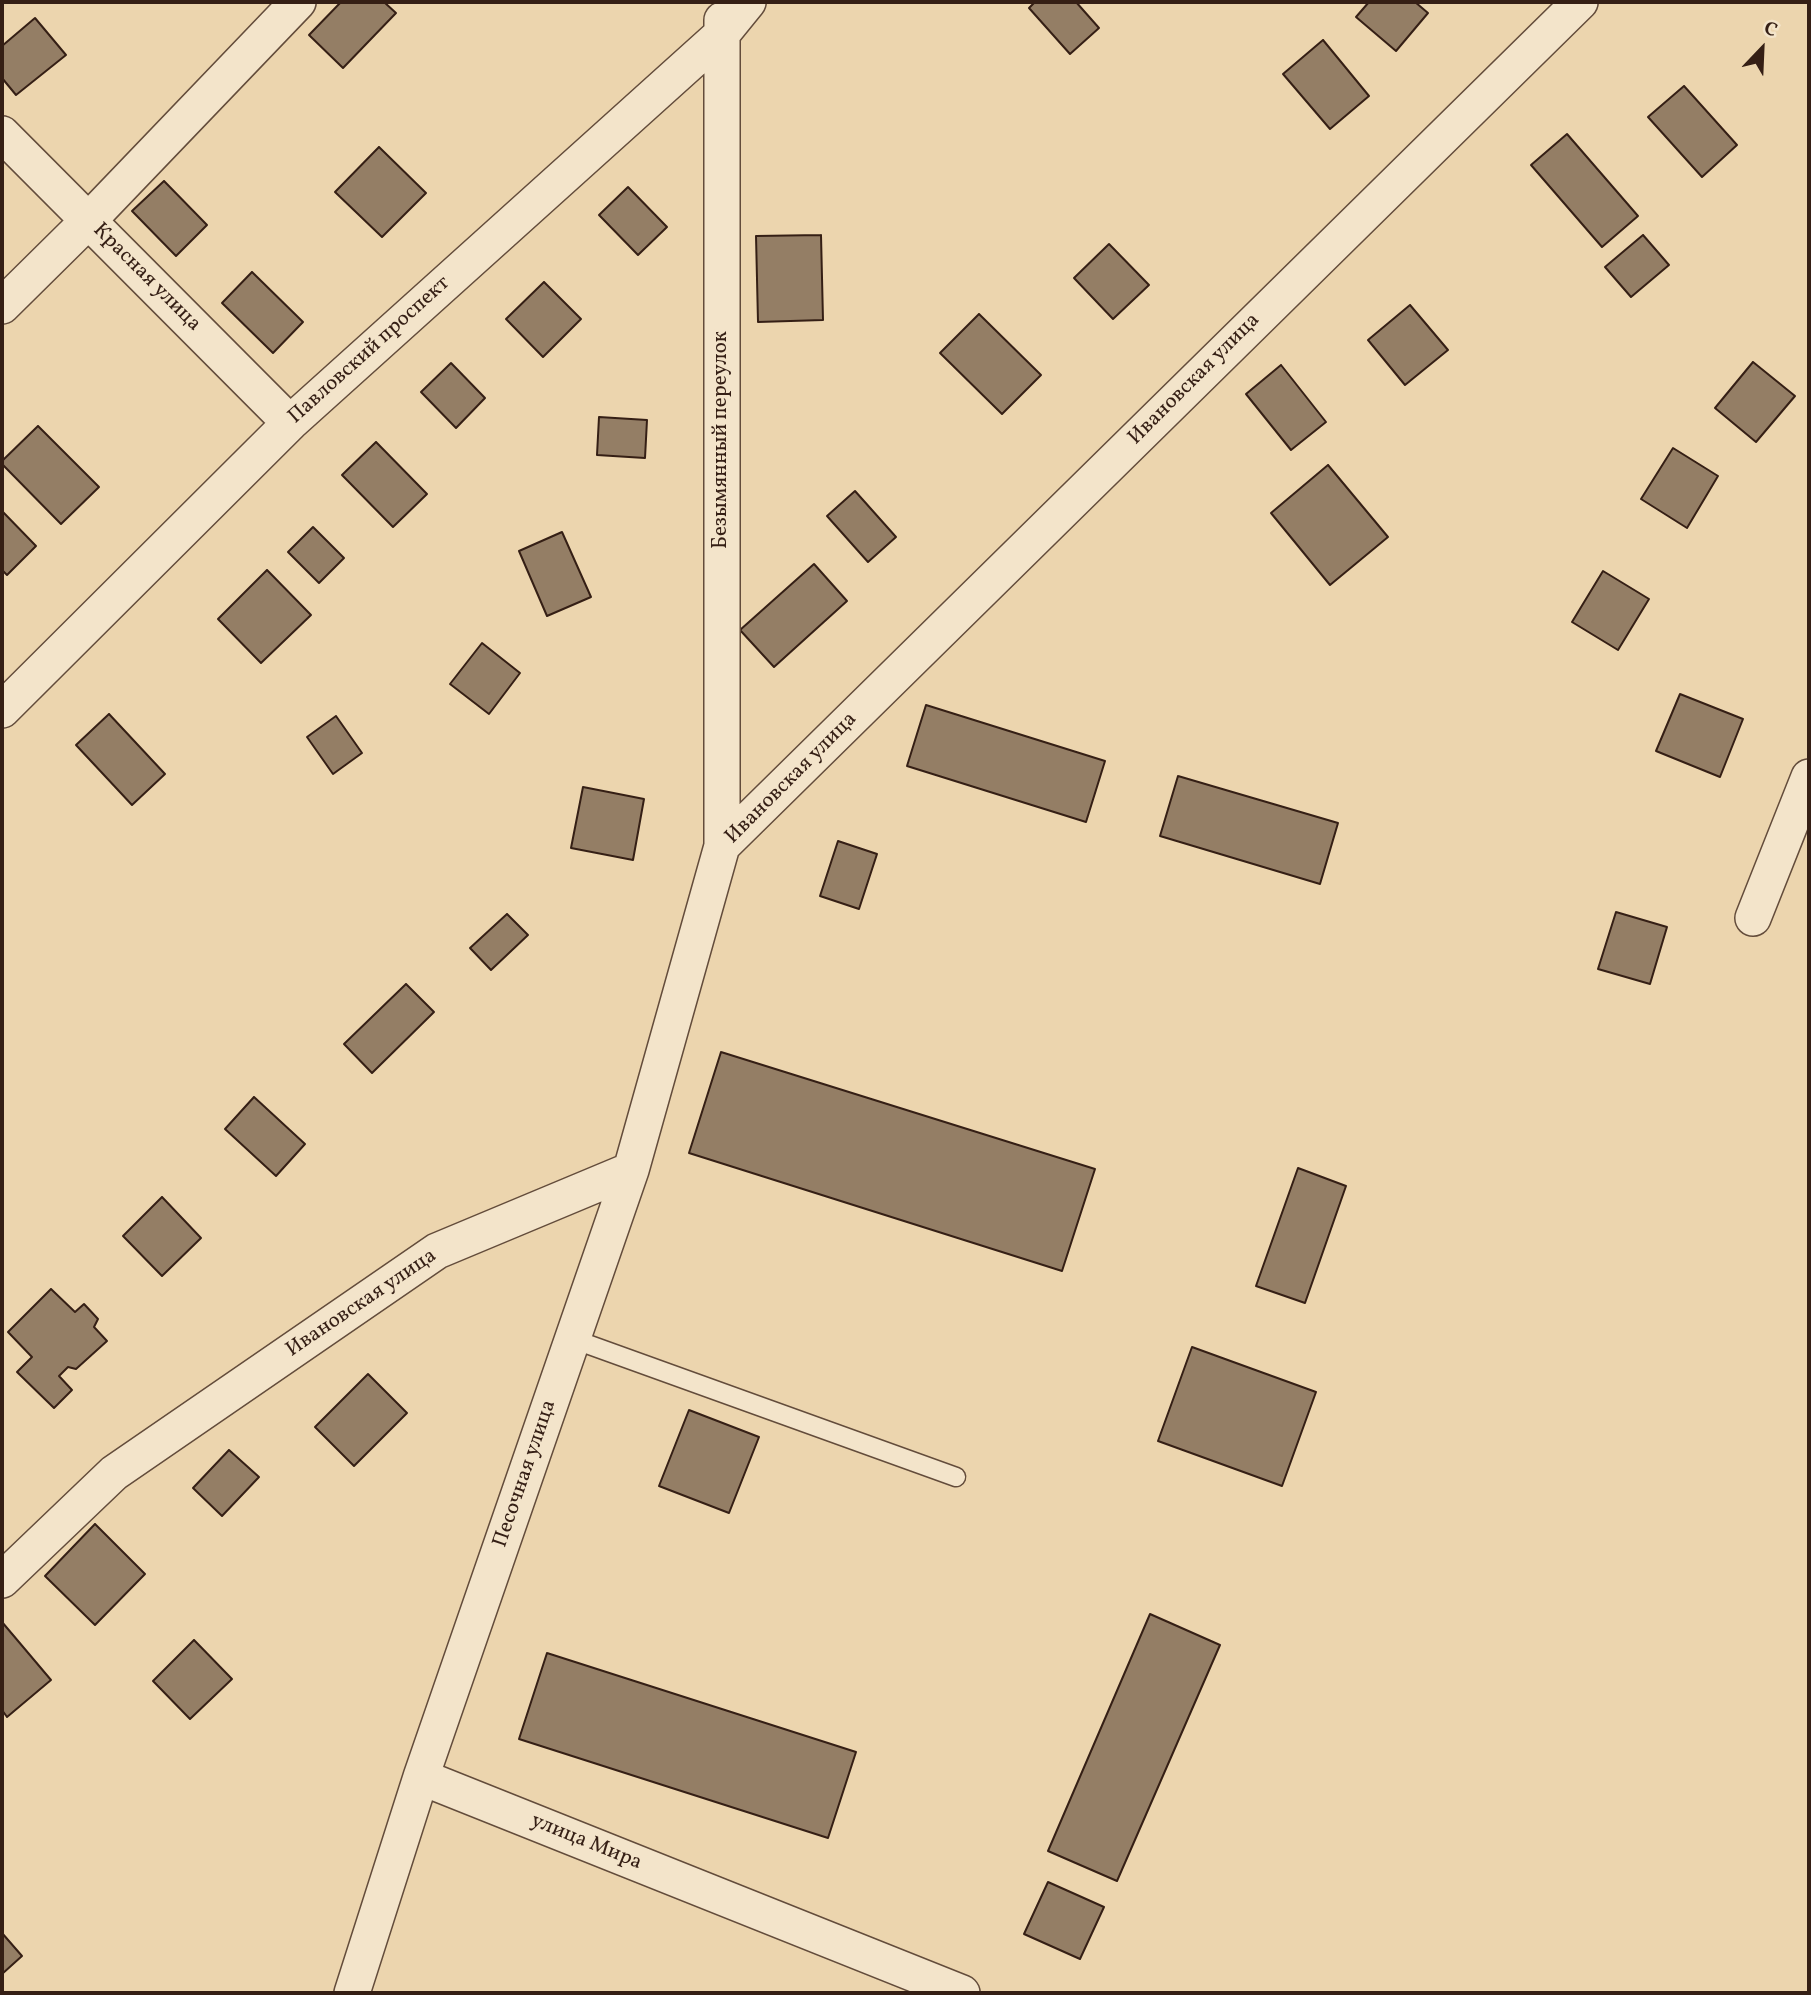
<!DOCTYPE html>
<meta charset="utf-8">
<style>
body{margin:0}
#map{position:relative;width:1811px;height:1995px;overflow:hidden;background:#ecd5ae;font-family:Vollkorn,serif}
canvas{display:block}
.frame{position:absolute;inset:0;border:4px solid #351f15;pointer-events:none}
.north{position:absolute;left:1727px;top:14px;width:70px;height:70px;-webkit-text-stroke:5px #f3e4ca;paint-order:stroke;rotate:23deg;font-size:19px;font-weight:700;line-height:28px;text-align:center;color:#351f15}
.north::after{content:'';display:block;margin:auto;width:24px;height:32px;background:#351f15;clip-path:polygon(50% 0,100% 100%,50% 72%,0 100%)}
</style>
<div id="map">
<canvas width="1811" height="1995"></canvas>
<div class="frame"></div>
<div class="north">С</div>
</div>
<script>
const ctx = document.querySelector('canvas').getContext('2d');
ctx.lineJoin = 'round';
function paint(path, color) {
  ctx.fillStyle = color;
  ctx.fill(path, 'evenodd');
}
function toPath(rows) {
  const path = new Path2D();
  for (const r of rows) {
    path.moveTo(r[0], r[1]);
    for (let i = 2; i < r.length; i += 2) path.lineTo(r[i], r[i + 1]);
  }
  return path;
}
function trace(path, color, width, dash) {
  ctx.strokeStyle = color;
  ctx.lineWidth = width;
  ctx.lineCap = dash ? 'butt' : 'round';
  ctx.setLineDash(dash || []);
  ctx.stroke(path);
}
function label(font, color, halo, rows, align = 'center') {
  ctx.font = font + ' Vollkorn,serif';
  ctx.lineWidth = 5;
  ctx.setLineDash([]);
  ctx.textBaseline = 'middle';
  ctx.strokeStyle = halo;
  ctx.fillStyle = color;
  for (const [text, x, y, turn = 0] of rows) {
    ctx.save();
    ctx.translate(x, y);
    ctx.rotate((+turn || 0) * Math.PI / 180);
    ctx.textAlign = isNaN(turn) ? turn : align;
    if (halo) ctx.strokeText(text, 0, 0);
    ctx.fillText(text, 0, 0);
    ctx.restore();
  }
}
const building = toPath([
 [341,2,384,2,396,13,343,68,309,35,341,2],
 [1035,2,1076,2,1099,28,1070,54,1029,8,1035,2],
 [1369,2,1415,2,1428,13,1396,51,1356,17,1369,2],
 [35,18,66,55,16,95,2,78,2,46,35,18],
 [1323,40,1369,96,1330,129,1283,74,1323,40],
 [1684,86,1737,145,1702,177,1648,117,1684,86],
 [1567,134,1638,216,1602,247,1531,165,1567,134],
 [379,147,426,193,382,237,335,192,379,147],
 [164,181,207,225,176,256,132,211,164,181],
 [628,187,667,227,638,255,599,215,628,187],
 [821,235,823,320,758,322,756,236,821,235],
 [1643,235,1669,265,1631,297,1605,267,1643,235],
 [1109,244,1149,285,1113,319,1074,278,1109,244],
 [252,272,303,322,273,353,222,303,252,272],
 [544,282,581,319,543,357,506,319,544,282],
 [1410,305,1448,350,1405,385,1368,340,1410,305],
 [979,314,1041,375,1002,414,940,353,979,314],
 [1753,362,1795,396,1756,442,1715,408,1753,362],
 [451,363,485,398,456,428,421,392,451,363],
 [1281,365,1326,422,1291,450,1246,394,1281,365],
 [599,417,647,420,645,458,597,455,599,417],
 [38,426,99,487,61,524,2,464,2,461,38,426],
 [376,442,427,494,393,527,342,475,376,442],
 [1673,448,1718,476,1687,528,1641,499,1673,448],
 [1328,465,1388,537,1330,585,1271,513,1328,465],
 [855,491,896,537,868,562,827,516,855,491],
 [2,511,36,546,7,575,2,570,2,511],
 [313,527,344,558,319,583,288,552,313,527],
 [562,532,591,597,547,616,519,551,562,532],
 [814,564,847,601,774,667,740,630,814,564],
 [267,570,311,615,261,663,218,619,267,570],
 [1603,571,1649,599,1618,650,1572,622,1603,571],
 [482,643,520,673,489,714,450,684,482,643],
 [1680,694,1743,719,1720,777,1656,751,1680,694],
 [926,705,1105,761,1086,822,907,766,926,705],
 [109,714,165,774,132,805,76,745,109,714],
 [336,716,362,753,333,774,307,737,336,716],
 [1178,776,1338,823,1320,884,1160,836,1178,776],
 [583,787,644,799,633,860,571,848,583,787],
 [838,841,877,854,859,909,820,896,838,841],
 [1616,912,1667,927,1650,984,1598,969,1616,912],
 [507,914,528,935,491,970,470,948,507,914],
 [406,984,434,1012,372,1073,344,1044,406,984],
 [721,1052,1095,1169,1062,1271,689,1153,721,1052],
 [254,1097,305,1144,276,1176,225,1129,254,1097],
 [1298,1168,1346,1186,1305,1303,1256,1286,1298,1168],
 [162,1197,201,1238,162,1276,123,1236,162,1197],
 [51,1289,75,1312,84,1304,98,1319,94,1327,107,1341,76,1369,68,1367,59,1376,72,1390,54,1408,17,1372,32,1357,8,1332,51,1289],
 [1192,1347,1316,1392,1282,1486,1158,1441,1192,1347],
 [368,1374,407,1413,354,1466,315,1427,368,1374],
 [689,1410,759,1437,729,1513,659,1486,689,1410],
 [229,1450,259,1477,222,1516,193,1488,229,1450],
 [95,1524,145,1574,95,1625,45,1576,95,1524],
 [1150,1614,1220,1645,1117,1881,1048,1851,1150,1614],
 [2,1622,51,1680,7,1717,2,1710,2,1622],
 [194,1640,232,1679,190,1719,153,1681,194,1640],
 [547,1653,856,1752,828,1838,519,1739,547,1653],
 [1048,1882,1104,1907,1080,1959,1024,1934,1048,1882],
 [2,1933,22,1956,2,1974,2,1933]
]);
const lane = toPath([
 [573,1339,956,1477]
]);
const street = toPath([
 [722,20,722,846],
 [2,134,290,423],
 [2,306,88,221,298,2],
 [2,710,290,423,722,34,748,2],
 [1753,918,1809,777],
 [2,1580,114,1473,437,1251,631,1170],
 [421,1777,962,1993],
 [352,1993,421,1777,631,1170,722,846,1580,2]
]);
const streetNames = [
 ["Красная улица",146,278,45],
 ["Павловский проспект",370,351,-42],
 ["Ивановская улица",1195,380,-45],
 ["Безымянный переулок",722,440,-90],
 ["Ивановская улица",792,779,-45],
 ["Ивановская улица",362,1304,-34],
 ["Песочная улица",526,1474,-71],
 ["улица Мира",586,1843,22]
];
paint(building, '#947e65');
trace(building, '#351f15', 2);
trace(lane, '#634c3b', 21);
trace(street, '#634c3b', 38);
trace(lane, '#f3e4ca', 18);
trace(street, '#f3e4ca', 35);
label('21px', '#351f15', '#f3e4ca', streetNames);
</script>
